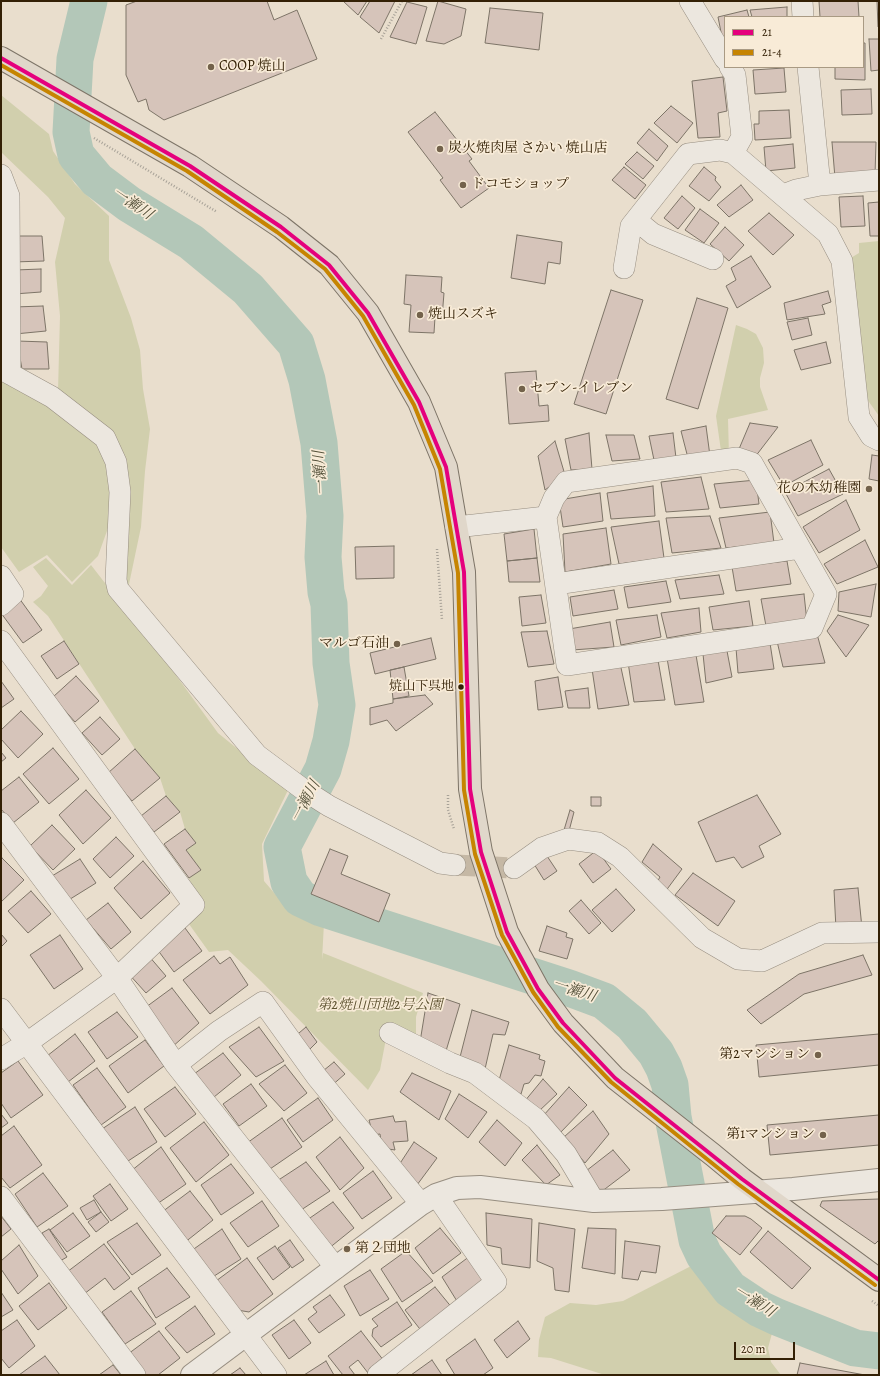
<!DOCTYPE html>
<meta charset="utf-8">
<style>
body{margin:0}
#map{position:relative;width:880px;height:1376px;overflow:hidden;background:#e9decd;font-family:Alegreya,serif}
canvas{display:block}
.frame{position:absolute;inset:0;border:2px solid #332005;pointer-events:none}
.legend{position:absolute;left:724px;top:16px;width:140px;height:52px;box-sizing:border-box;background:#f8ebd7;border:1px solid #a99a83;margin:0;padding:5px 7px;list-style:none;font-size:12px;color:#332005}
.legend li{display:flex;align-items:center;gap:8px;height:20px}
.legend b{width:20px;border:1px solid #a99a83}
.scale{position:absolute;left:734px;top:1342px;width:61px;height:18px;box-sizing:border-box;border:2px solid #332005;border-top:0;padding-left:5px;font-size:12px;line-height:14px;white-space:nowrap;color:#332005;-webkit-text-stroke:3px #f8ebd7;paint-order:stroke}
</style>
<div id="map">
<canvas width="880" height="1376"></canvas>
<div class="frame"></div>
<ul class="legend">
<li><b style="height:5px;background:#e5007d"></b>21</li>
<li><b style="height:5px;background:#c68401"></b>21-4</li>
</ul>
<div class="scale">20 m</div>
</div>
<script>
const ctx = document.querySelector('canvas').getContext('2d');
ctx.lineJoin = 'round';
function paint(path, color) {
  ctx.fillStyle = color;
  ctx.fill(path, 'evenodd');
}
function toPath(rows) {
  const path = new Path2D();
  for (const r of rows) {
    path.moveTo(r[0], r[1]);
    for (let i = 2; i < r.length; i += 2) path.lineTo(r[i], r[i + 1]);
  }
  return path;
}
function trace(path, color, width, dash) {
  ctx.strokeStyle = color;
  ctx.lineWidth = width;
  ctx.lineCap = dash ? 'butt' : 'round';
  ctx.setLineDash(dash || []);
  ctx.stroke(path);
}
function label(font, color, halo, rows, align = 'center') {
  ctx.font = font + ' Alegreya,"Noto Serif JP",serif';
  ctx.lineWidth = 3.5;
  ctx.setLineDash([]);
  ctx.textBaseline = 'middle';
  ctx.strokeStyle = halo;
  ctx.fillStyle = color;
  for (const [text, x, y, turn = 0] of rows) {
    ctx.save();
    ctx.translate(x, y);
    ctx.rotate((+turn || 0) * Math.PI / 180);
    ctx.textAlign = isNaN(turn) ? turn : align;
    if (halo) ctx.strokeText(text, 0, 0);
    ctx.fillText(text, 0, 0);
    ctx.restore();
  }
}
const green = toPath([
 [1,95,49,134,53,151,75,184,109,216,109,260,131,318,140,350,143,389,150,429,145,471,141,527,128,589,108,528,98,556,72,582,47,555,19,572,1,547,1,377,54,411,58,391,60,316,55,262,65,218,48,197,1,152],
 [879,241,879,416,862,392,849,259,859,253,859,243],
 [736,325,747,329,756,334,763,348,764,363,760,378,760,387,768,410,728,419,729,456,722,458,716,416],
 [46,558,72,585,91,565,170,667,218,733,288,790,262,844,264,881,287,908,324,923,322,960,323,953,423,993,416,1017,416,1042,390,1033,385,1044,380,1070,368,1090,261,981,228,950,209,952,189,924,198,902,189,878,201,870,186,850,196,843,185,829,180,812,166,796,160,778,135,749,48,616,33,602,41,596,48,586,33,567],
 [695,1264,701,1274,723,1298,759,1321,774,1326,768,1348,771,1362,781,1375,605,1375,551,1358,538,1357,539,1340,545,1317,570,1303,596,1305,623,1301]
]);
const river = toPath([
 [89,1,75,59,71,132,76,155,97,180,129,204,191,242,248,289,296,344,307,380,319,443,325,516,323,557,326,592,329,604,331,663,337,705,331,741,323,769,282,847,289,882,300,898,321,908,569,988,604,1001,632,1024,656,1053,664,1068,670,1085,673,1117,697,1240,704,1255,730,1289,760,1309,777,1317,855,1348,879,1351]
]);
const building = toPath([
 [137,1,267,1,274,20,297,10,317,59,164,120,149,110,146,99,138,102,126,75,126,5,137,1],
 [343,1,367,1,358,15,343,1],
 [370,1,395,1,379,33,360,17,370,1],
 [438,1,466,9,461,36,444,44,426,41,438,1],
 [819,1,858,1,859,17,820,17,819,1],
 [877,1,879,1,879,27,878,27,877,1],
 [407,2,427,7,416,44,390,37,407,2],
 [787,7,787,17,752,17,750,10,787,7],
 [490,8,543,13,539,50,485,43,490,8],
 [747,10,749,17,725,17,725,36,722,37,718,17,747,10],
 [869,39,879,39,879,70,871,71,869,39],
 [863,43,865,43,865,80,835,79,835,67,863,67,863,43],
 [784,68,786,92,755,94,753,70,784,68],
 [723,77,727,111,718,113,720,137,698,138,692,81,723,77],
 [871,89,872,114,842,115,841,90,871,89],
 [671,106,693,123,677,143,654,123,671,106],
 [789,110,791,138,755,140,754,124,759,124,759,111,789,110],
 [435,112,472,159,469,161,489,188,461,208,440,180,443,178,408,132,435,112],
 [649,129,668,146,657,161,637,143,649,129],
 [832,142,876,142,875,175,835,178,832,142],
 [793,144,795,168,766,171,764,147,793,144],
 [637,152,654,166,643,179,625,164,637,152],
 [624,167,646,185,635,199,612,180,624,167],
 [704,167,716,177,715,180,721,187,709,201,689,186,704,167],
 [741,185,753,200,729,217,717,205,741,185],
 [682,196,695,208,678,229,664,218,682,196],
 [863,196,865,226,841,227,839,197,863,196],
 [879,202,879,236,870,236,868,203,879,202],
 [700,209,719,223,704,243,685,230,700,209],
 [769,213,794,235,773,255,748,231,769,213],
 [725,227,744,245,729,261,710,244,725,227],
 [517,235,562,242,560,264,548,262,545,284,511,278,517,235],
 [13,236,42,236,44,261,13,262,13,236],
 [751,256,771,287,737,308,726,286,736,280,731,268,751,256],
 [41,269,41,292,14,294,15,270,41,269],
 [406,275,442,277,441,292,444,293,442,318,435,317,434,333,409,332,411,305,404,304,406,275],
 [611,290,643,300,606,414,574,404,611,290],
 [828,291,831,302,822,305,825,314,787,320,784,303,828,291],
 [697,298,728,308,698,409,666,399,697,298],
 [43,306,46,331,15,334,14,307,43,306],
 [808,318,812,335,792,340,787,322,808,318],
 [17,341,47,342,49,369,22,369,17,341],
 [826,342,831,363,801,370,794,350,826,342],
 [536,371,539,406,548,405,549,421,509,424,505,373,536,371],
 [750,423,778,427,755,457,739,449,750,423],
 [706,426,710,456,688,458,681,431,706,426],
 [589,433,592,469,571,470,565,439,589,433],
 [673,433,676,458,654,460,649,436,673,433],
 [606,435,634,435,640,459,612,461,606,435],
 [811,440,823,465,784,486,768,460,811,440],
 [555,441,565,475,545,490,538,456,555,441],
 [872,455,879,456,879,481,869,479,872,455],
 [829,469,843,494,798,516,785,492,829,469],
 [701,477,709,509,666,512,661,482,701,477],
 [756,480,759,504,720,508,714,484,756,480],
 [653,486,655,516,611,519,607,493,653,486],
 [600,493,603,521,563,527,559,500,600,493],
 [846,500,860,530,819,553,803,527,846,500],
 [770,512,774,543,726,548,719,518,770,512],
 [710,516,721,548,672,553,666,518,710,516],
 [659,521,664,558,619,564,611,527,659,521],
 [606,528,611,564,565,572,563,534,606,528],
 [534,529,537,558,507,561,504,534,534,529],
 [865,540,878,567,837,584,824,564,865,540],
 [394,546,394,578,356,579,355,547,394,546],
 [537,558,540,582,509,582,507,561,537,558],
 [787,561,791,584,736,591,732,567,787,561],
 [719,575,724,594,680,599,675,580,719,575],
 [666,581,671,602,628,608,624,587,666,581],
 [876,584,871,617,838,611,839,592,876,584],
 [614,590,618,609,573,616,570,597,614,590],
 [804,594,807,622,766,626,761,599,804,594],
 [541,595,546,623,522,626,519,597,541,595],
 [19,598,42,630,23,643,1,613,19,598],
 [749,601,753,626,713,630,709,607,749,601],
 [699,608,701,632,667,638,661,613,699,608],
 [657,615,661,637,621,645,616,620,657,615],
 [838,615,869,625,846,657,827,631,838,615],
 [610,622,614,647,572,650,569,629,610,622],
 [547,631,554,664,528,667,521,632,547,631],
 [817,634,825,663,783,667,777,641,817,634],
 [431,638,436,659,375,674,370,653,431,638],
 [64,641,79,664,57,679,41,656,64,641],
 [770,643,774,669,738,673,736,648,770,643],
 [727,651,732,677,706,683,703,654,727,651],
 [696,655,704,702,675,705,667,658,696,655],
 [658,660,665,700,634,702,628,662,658,660],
 [620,663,629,705,598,709,592,669,620,663],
 [404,667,409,696,393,699,390,670,404,667],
 [76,676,99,701,75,722,53,697,76,676],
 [558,677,563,707,538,710,535,681,558,677],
 [1,681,14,699,1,708,1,681],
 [588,688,590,708,568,708,565,691,588,688],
 [425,695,433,704,396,731,387,720,370,725,370,708,393,703,393,699,425,695],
 [21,711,43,734,18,758,1,739,1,730,21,711],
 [100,717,120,739,102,755,82,733,100,717],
 [53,748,79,779,49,804,23,774,53,748],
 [135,749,160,778,132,801,108,773,135,749],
 [1,752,6,758,1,762,1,752],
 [19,777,39,802,13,823,1,809,1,791,19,777],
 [86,790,111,818,83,844,59,815,86,790],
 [757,795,781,834,759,846,764,857,742,868,734,857,716,862,698,822,757,795],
 [166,796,180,812,154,832,141,816,166,796],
 [591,797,601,797,601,806,591,806,591,797],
 [570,810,574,812,569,831,564,830,570,810],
 [52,825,75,849,53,870,30,846,52,825],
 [185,829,196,843,186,850,201,870,189,878,164,844,185,829],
 [116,837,134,856,110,878,93,859,116,837],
 [653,844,682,869,665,892,656,884,660,877,642,862,653,844],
 [330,849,348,856,341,874,390,894,379,922,311,894,330,849],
 [597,850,611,869,593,883,579,864,597,850],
 [547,856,557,871,544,880,534,864,547,856],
 [2,858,24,880,1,902,1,859,2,858],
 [80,859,96,883,67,901,52,876,80,859],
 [143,861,170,893,141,919,114,888,143,861],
 [693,873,735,901,718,926,675,895,693,873],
 [858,888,862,928,836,929,834,890,858,888],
 [616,889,635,910,612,932,592,910,616,889],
 [31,891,51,914,28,933,8,911,31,891],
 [581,900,601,923,589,934,569,911,581,900],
 [108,903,131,932,111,949,86,920,108,903],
 [547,926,567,933,566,937,573,939,567,959,539,951,547,926],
 [185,928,202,951,174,972,157,949,185,928],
 [1,934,7,941,1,947,1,934],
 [60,935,83,969,54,989,30,955,60,935],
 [148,955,166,976,146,993,127,972,148,955],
 [863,955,872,975,804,994,761,1024,747,1010,799,974,863,955],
 [214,956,220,964,230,957,248,985,210,1014,183,980,214,956],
 [172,988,199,1023,171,1048,142,1010,172,988],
 [428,993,460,1004,446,1051,420,1042,428,993],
 [472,1010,509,1022,505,1035,493,1034,485,1069,459,1061,472,1010],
 [117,1012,138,1037,107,1059,88,1032,117,1012],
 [259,1027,284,1061,256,1077,229,1047,259,1027],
 [306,1027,317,1042,304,1055,292,1039,306,1027],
 [75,1034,95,1061,68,1082,47,1056,75,1034],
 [879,1034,879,1065,759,1077,756,1045,879,1034],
 [145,1040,164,1066,128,1093,109,1066,145,1040],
 [509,1045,540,1055,539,1059,545,1061,541,1076,535,1075,529,1083,524,1084,521,1094,498,1084,509,1045],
 [223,1053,241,1075,214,1097,194,1074,223,1053],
 [18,1061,43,1095,11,1118,1,1103,1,1073,18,1061],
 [334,1062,345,1074,330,1087,318,1075,334,1062],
 [285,1065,307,1093,284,1111,259,1084,285,1065],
 [97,1068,126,1107,101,1125,73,1085,97,1068],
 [412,1073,451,1091,439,1120,400,1092,412,1073],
 [543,1079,557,1094,538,1112,524,1102,543,1079],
 [251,1084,267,1106,239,1126,223,1104,251,1084],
 [175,1087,196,1114,165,1137,144,1109,175,1087],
 [569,1087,587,1105,559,1134,543,1116,569,1087],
 [459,1094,487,1112,468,1138,445,1119,459,1094],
 [318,1098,333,1120,303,1142,287,1120,318,1098],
 [135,1107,157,1142,125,1163,102,1129,135,1107],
 [593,1111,609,1134,585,1163,564,1137,593,1111],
 [1,1114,8,1123,1,1128,1,1114],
 [879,1115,879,1145,770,1155,767,1125,879,1115],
 [393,1116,395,1122,406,1121,408,1141,393,1142,395,1150,382,1148,380,1134,373,1135,369,1120,393,1116],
 [282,1118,302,1147,270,1169,247,1143,282,1118],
 [497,1120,522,1143,505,1166,479,1142,497,1120],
 [204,1122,229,1155,196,1182,170,1148,204,1122],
 [14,1126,42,1165,10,1188,1,1177,1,1136,14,1126],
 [340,1137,364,1168,340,1190,316,1157,340,1137],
 [414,1142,437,1158,417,1185,397,1168,414,1142],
 [537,1145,560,1175,546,1185,522,1160,537,1145],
 [161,1147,186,1184,157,1204,131,1171,161,1147],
 [613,1150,630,1170,601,1192,586,1171,613,1150],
 [306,1162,330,1191,298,1212,277,1181,306,1162],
 [231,1164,254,1193,221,1215,201,1185,231,1164],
 [373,1171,392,1198,362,1219,343,1193,373,1171],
 [43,1173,68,1206,37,1227,15,1194,43,1173],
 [110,1184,128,1209,111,1221,93,1196,110,1184],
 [190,1191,213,1220,184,1243,162,1212,190,1191],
 [879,1199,879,1240,875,1244,820,1206,822,1201,879,1199],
 [94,1200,101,1212,87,1220,80,1208,94,1200],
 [262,1201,279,1226,248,1247,230,1223,262,1201],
 [333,1202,354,1228,328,1249,307,1220,333,1202],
 [101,1212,109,1222,96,1232,88,1222,101,1212],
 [73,1213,90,1236,67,1252,50,1230,73,1213],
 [486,1213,532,1219,530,1268,502,1264,501,1248,487,1245,486,1213],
 [1,1216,11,1229,1,1237,1,1216],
 [726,1216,745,1216,751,1219,762,1228,740,1255,712,1233,726,1216],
 [137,1223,161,1255,132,1275,107,1242,137,1223],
 [539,1223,575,1229,569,1292,555,1290,553,1268,537,1261,539,1223],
 [440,1228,461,1253,433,1274,415,1248,440,1228],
 [588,1228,616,1229,615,1274,582,1268,588,1228],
 [49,1229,67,1257,60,1261,42,1233,49,1229],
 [222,1229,241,1259,211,1278,191,1251,222,1229],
 [768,1231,811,1268,792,1289,750,1252,768,1231],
 [290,1240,304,1260,292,1268,278,1248,290,1240],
 [625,1241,660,1246,656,1273,641,1271,638,1280,622,1278,625,1241],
 [104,1244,130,1278,114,1290,105,1278,84,1294,67,1272,104,1244],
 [19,1245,38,1276,18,1294,1,1269,1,1261,19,1245],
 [275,1246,290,1267,273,1280,257,1258,275,1246],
 [406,1251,433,1281,402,1302,381,1269,406,1251],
 [470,1256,490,1283,460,1306,442,1277,470,1256],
 [247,1258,273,1294,249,1312,237,1310,216,1281,247,1258],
 [167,1268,190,1297,156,1318,138,1288,167,1268],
 [370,1270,389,1299,360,1316,344,1286,370,1270],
 [49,1283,67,1308,38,1330,19,1306,49,1283],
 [435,1287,453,1309,423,1333,405,1310,435,1287],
 [131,1291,156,1324,125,1344,102,1312,131,1291],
 [1,1292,13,1310,1,1317,1,1292],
 [330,1295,345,1315,319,1333,308,1319,317,1312,313,1307,330,1295],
 [397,1302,412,1325,381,1347,372,1336,373,1329,378,1326,372,1319,397,1302],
 [195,1306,215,1334,187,1353,165,1328,195,1306],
 [17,1320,35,1346,9,1368,1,1358,1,1331,17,1320],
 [294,1320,311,1343,289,1359,272,1335,294,1320],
 [518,1321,530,1339,507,1358,494,1340,518,1321],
 [159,1331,180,1358,158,1375,143,1375,128,1354,159,1331],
 [361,1331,384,1361,368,1373,358,1360,349,1367,355,1375,343,1375,328,1356,361,1331],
 [475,1339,493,1368,483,1375,455,1375,446,1360,475,1339],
 [45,1356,60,1375,19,1375,45,1356],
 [432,1360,442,1375,411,1375,432,1360],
 [326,1361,334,1375,304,1375,326,1361],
 [800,1363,865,1375,797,1375,800,1363],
 [113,1365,121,1375,99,1375,113,1365],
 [240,1368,246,1375,230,1375,240,1368]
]);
const minorTunnel = toPath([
 [455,865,514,868]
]);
const path = toPath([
 [381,39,402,1],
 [94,138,217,212],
 [437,549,442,620],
 [448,795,448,810,454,829],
 [872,1301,879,1306]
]);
const minor = toPath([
 [690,1,725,59],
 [802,1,803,17],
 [730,67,735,75,742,137,733,153],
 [808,67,820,185],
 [1,175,9,196,10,374],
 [783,195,796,190,820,185,879,180],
 [636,220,653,234,713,259],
 [624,268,631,226,688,154,720,150,733,153,828,234,830,238,842,261,859,417,871,436,879,440],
 [1,369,52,397,105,438,116,462,120,492,116,580,118,589,257,755,304,790,329,806,440,863,455,865],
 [456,527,546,517,554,498,566,482,737,458,752,463,826,594,812,628,567,665,546,517],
 [1,576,13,594,1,605],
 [556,584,800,548],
 [1,641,194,905,117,978,27,1043,1,1059],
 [1,823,117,978,176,1065,336,1268],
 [514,868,542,848,568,839,598,843,620,857,702,938,738,959,762,961,822,933,879,932],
 [1,1009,276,1375],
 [390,1033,450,1063,475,1073,536,1119,566,1154,594,1201],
 [176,1065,219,1031,263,1002,317,1077,421,1204],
 [1,1197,135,1375],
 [378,1375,496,1282,436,1195]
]);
const tertiary = toPath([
 [192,1375,421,1204,436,1195,457,1188,480,1187,594,1201,662,1199,793,1189,879,1180]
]);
const primary = toPath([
 [1,58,190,166,281,227,329,265,368,313,419,402,446,467,464,572,470,789,481,852,507,932,538,989,563,1023,615,1078,713,1155,742,1179,879,1280]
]);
const bus1 = toPath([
 [1,58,190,166,281,227,329,265,368,313,419,402,446,467,464,572,470,789,481,852,507,932,538,989,563,1023,615,1078,742,1179,879,1280]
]);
const bus2 = toPath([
 [1,65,187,171,277,232,325,269,363,316,414,405,440,469,458,573,464,790,475,854,502,935,533,992,558,1027,611,1082,738,1184,875,1285]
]);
const markers = [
 [211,67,4,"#73624b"],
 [440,149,4,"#73624b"],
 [463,185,4,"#73624b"],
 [420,315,4,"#73624b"],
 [522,389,4,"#73624b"],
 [869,489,4,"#73624b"],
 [397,644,4,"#73624b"],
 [461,687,3.5,"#332005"],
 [818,1055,4,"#73624b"],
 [823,1135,4,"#73624b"],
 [347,1249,4,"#73624b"]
];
const busNames = [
 ["焼山下呉地",454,687]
];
const poiNames = [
 ["COOP 焼山",219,67],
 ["炭火焼肉屋 さかい 焼山店",448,149],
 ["ドコモショップ",471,185],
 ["焼山スズキ",428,315],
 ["セブン-イレブン",530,389],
 ["花の木幼稚園",861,489,"right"],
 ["マルゴ石油",389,644,"right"],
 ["第2マンション",810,1055,"right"],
 ["第1マンション",815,1135,"right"],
 ["第２団地",355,1249]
];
const parkNames = [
 ["第2焼山団地2号公園",380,1006]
];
const waterNames = [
 ["一瀬川",132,204,34],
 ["一瀬川",321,473,-94],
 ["一瀬川",306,802,-62],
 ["一瀬川",574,991,18],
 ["一瀬川",754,1302,32]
];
paint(green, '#d1cfad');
trace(river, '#b3c7b8', 37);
paint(building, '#d6c4ba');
trace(building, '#7d7467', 1);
trace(minorTunnel, '#c5b8a5', 21, [21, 10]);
trace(minor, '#978e81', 22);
trace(tertiary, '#978e81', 24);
trace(primary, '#7d7467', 24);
trace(path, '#a8a298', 2.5, [1, 2]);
trace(minor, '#ece7df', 21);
trace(tertiary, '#ece7df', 22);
trace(primary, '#e0d7ca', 22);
trace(bus1, '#e5007d', 4);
trace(bus2, '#c68401', 4);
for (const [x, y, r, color] of markers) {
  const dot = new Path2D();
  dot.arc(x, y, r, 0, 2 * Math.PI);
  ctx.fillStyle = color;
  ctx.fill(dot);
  trace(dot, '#f8ebd7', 1.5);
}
label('13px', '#332005', '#f8ebd7', busNames, 'right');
label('14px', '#332005', '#f8ebd7', poiNames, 'left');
label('italic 14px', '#5c512f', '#f8ebd7', parkNames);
label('italic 15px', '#524f38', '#f8ebd7', waterNames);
</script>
